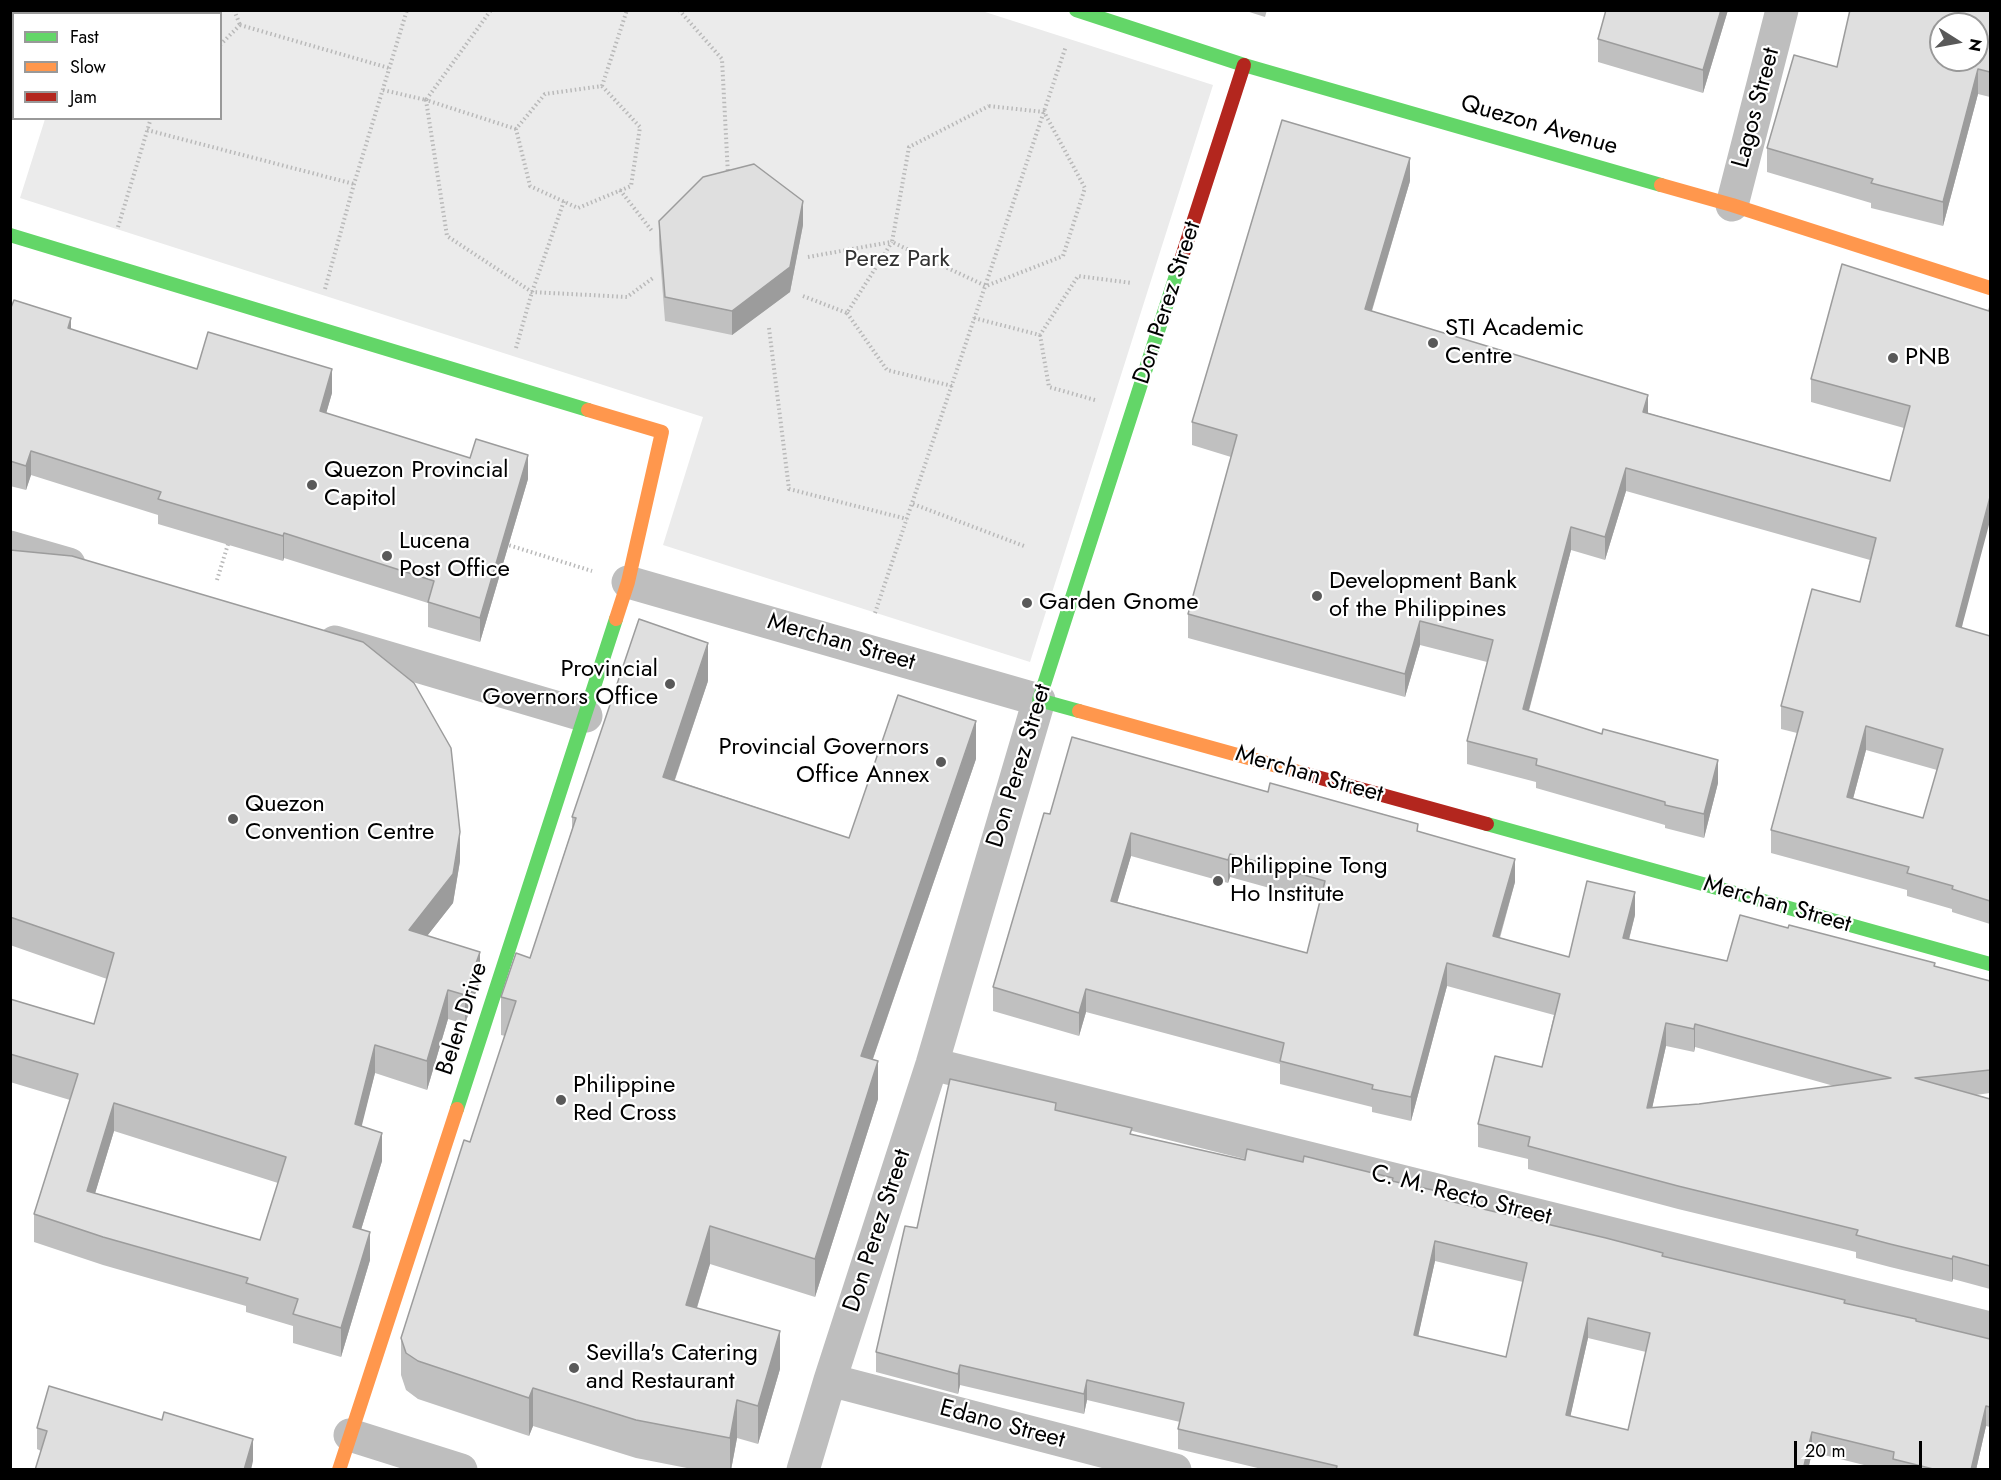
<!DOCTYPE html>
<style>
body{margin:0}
#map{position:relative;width:2001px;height:1480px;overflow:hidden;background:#fff;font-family:Jost,sans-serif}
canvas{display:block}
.frame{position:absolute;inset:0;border:12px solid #000;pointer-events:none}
.legend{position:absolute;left:12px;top:12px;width:210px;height:108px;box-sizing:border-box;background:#fff;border:2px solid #999;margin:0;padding:8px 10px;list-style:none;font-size:18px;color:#000}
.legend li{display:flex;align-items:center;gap:12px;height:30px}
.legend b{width:30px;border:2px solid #999}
.north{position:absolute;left:1929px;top:12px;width:60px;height:60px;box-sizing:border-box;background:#fff;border:2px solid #999;border-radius:50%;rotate:101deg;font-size:16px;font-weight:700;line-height:24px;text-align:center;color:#000}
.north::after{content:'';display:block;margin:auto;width:21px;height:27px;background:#595959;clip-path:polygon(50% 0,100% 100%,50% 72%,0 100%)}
.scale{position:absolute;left:1794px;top:1441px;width:128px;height:27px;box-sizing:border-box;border:3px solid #000;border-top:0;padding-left:8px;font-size:18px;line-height:21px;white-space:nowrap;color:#000;-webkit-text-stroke:4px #fff;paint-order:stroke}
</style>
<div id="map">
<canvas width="2001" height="1480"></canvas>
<div class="frame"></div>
<ul class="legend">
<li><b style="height:8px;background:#63d668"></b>Fast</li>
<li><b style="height:8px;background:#ff974d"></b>Slow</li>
<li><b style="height:8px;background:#b3261e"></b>Jam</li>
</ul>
<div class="north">N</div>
<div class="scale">20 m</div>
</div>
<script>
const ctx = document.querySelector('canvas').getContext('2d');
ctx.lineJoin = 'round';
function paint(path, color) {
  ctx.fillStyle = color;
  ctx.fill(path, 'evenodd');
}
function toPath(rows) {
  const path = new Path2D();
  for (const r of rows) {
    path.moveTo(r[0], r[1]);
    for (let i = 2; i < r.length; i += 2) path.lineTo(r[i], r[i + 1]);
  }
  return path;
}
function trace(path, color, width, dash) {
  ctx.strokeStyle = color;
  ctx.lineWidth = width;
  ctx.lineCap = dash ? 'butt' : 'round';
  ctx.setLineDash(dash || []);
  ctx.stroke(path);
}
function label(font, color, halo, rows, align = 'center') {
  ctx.font = font + ' Jost,sans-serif';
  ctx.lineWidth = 4.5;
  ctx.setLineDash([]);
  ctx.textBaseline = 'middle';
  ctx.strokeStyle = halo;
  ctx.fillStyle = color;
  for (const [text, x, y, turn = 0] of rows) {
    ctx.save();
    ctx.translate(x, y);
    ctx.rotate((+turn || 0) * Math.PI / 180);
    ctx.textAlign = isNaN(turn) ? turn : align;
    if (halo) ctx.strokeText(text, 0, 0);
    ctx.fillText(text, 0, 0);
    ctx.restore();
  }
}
const green = toPath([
 [79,11,982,11,1213,85,1030,662,663,545,703,417,20,198,45,119,220,118,220,14,78,13]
]);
const path = toPath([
 [234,10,240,25],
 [679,10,722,59,728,175],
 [129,14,129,10],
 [240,25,389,68],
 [220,45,240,25],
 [602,86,640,127,631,186,578,208,530,186,516,129,545,94,602,86],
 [602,86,627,10],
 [383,90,426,100,491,10],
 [989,106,1044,112,1085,188,1063,256,986,286,892,242,909,147,989,106],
 [516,129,426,100,447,236,532,292,627,297,653,278],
 [147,130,354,184],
 [620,190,652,231],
 [118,227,151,118],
 [808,257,891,242],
 [325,289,354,184,407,10],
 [803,296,847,313,892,242],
 [847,313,887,370,952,386],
 [974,318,1040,335,1078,276,1132,283],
 [769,328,789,489,907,519],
 [1040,335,1049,387,1095,400],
 [516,348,532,292,564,201],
 [913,504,1024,546],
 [505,544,592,571],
 [217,580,229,541],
 [875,613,1066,46]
]);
const street = toPath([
 [1732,205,1782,10],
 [10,547,69,564],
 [628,582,1039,700,932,1064,830,1380,803,1470],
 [335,642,586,716],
 [932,1064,1990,1328],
 [830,1380,1175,1470],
 [350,1435,461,1470]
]);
const fast = toPath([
 [1076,10,1244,65,1661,185],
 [10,235,588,410],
 [1079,711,1039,700,1180,263],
 [1487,824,1990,964],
 [457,1109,616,619]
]);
const slow = toPath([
 [1661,185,1732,205,1990,288],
 [588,410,662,432,628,582,616,619],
 [1079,711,1306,774],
 [339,1470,457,1109]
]);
const jam = toPath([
 [1180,263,1244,65],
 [1306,774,1487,824]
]);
const wall = toPath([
 [1243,10,1267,10,1265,17],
 [1606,10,1728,10,1703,93,1598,62,1598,39],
 [1990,10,1990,97,1978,94,1943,226,1871,208,1871,203,1767,172,1767,148,1837,67],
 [1410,181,1372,311,1648,413,1890,481,1904,428,1811,402,1811,379,1989,311,1962,628,1990,636,1990,924,1952,912,1952,909,1907,896,1907,890,1771,853,1771,830,1797,733,1781,729,1781,706,1860,602,1870,560,1626,491,1605,560,1571,550,1529,711,1718,783,1704,838,1665,828,1665,825,1536,788,1536,782,1467,764,1467,741,1487,662,1420,645,1405,697,1188,638,1188,614,1231,457,1192,445,1192,422],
 [1866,750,1937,770,1923,818,1853,799],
 [659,221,803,225,790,292,732,335,665,321,659,245],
 [10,310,197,369,332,393,326,413,528,479,480,642,428,627,428,603,284,558,283,561,158,524,158,515,31,475,26,490,10,486],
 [10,550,460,861,453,903,427,936,480,980,465,1024,448,1019,427,1090,375,1073,361,1126,382,1161,361,1230,370,1260,341,1357,293,1343,293,1326,246,1312,246,1306,103,1265,34,1242,34,1214,70,1100,10,1082,10,999,94,1024,107,979,10,945],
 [114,1131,278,1183,260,1240,95,1193],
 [708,681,675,780,849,838,976,759,873,1059,878,1099,815,1297,710,1264,697,1308,780,1369,758,1444,737,1438,731,1470,697,1470,636,1458,533,1426,529,1436,418,1399,406,1390,401,1375,401,1338,470,1142,505,1036,501,1035,501,997,530,958,572,829,572,817],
 [1268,792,1418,831,1515,882,1500,938,1569,957,1635,915,1629,940,1727,961,1788,928,1990,981,1990,1093,1976,1095,1990,1099,1990,1289,1953,1279,1952,1282,1890,1267,1856,1258,1856,1252,1678,1209,1528,1169,1528,1159,1478,1147,1478,1124,1542,1067,1554,1015,1447,986,1411,1121,1372,1112,1372,1107,1280,1084,1280,1064,1086,1012,1079,1036,993,1011,993,987,1050,814],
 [1131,856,1228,883,1230,877,1320,902,1307,953,1117,902],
 [1666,1046,1694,1052,1695,1047,1834,1086,1699,1104,1652,1108],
 [1056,1110,1132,1135,1245,1160,1303,1162,1393,1181,1446,1201,1845,1303,1990,1339,1990,1427,1986,1426,1976,1470,1884,1470,1812,1452,1808,1470,1266,1470,1178,1449,1178,1429,1180,1422,1087,1400,1084,1414,960,1385,958,1394,876,1372,876,1352,917,1228],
 [1435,1261,1523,1282,1506,1357,1418,1336],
 [1588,1338,1646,1352,1628,1430,1570,1417],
 [37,1428,253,1461,41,1451,37,1449]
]);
const shadedWall = toPath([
 [1721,10,1728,10,1703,93,1703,70],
 [1978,69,1978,94,1943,226,1943,202],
 [1410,158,1410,181,1365,333,1365,309],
 [803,201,803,225,790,292,732,335,732,311],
 [71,318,71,342,68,328],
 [332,369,332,393,320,435,320,411],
 [1648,395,1648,418,1643,412],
 [31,451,31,475,26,490,26,466],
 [528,455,528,479,480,642,480,618],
 [1626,468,1626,491,1605,560,1605,537],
 [1990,497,1990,521,1956,649,1956,626],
 [1571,527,1571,550,1523,732,1523,709],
 [284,533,284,558,283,561,283,536],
 [1420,621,1420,645,1405,697,1405,674],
 [708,643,708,681,663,814,663,777],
 [976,721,976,759,861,1093,861,1056],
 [1866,726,1866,750,1847,821,1847,797],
 [1718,760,1718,783,1704,838,1704,814],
 [460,832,460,861,453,903,409,959,409,930],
 [1131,833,1131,856,1111,924,1111,901],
 [1230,854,1230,877,1228,883,1228,860],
 [1515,859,1515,882,1493,960,1493,936],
 [1635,892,1635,915,1623,962,1623,938],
 [480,952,480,980,465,1024,465,995],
 [1447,963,1447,986,1411,1121,1411,1097],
 [1086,989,1086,1012,1079,1036,1079,1013],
 [448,990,448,1019,427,1090,427,1061],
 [1666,1023,1666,1046,1647,1131,1647,1108],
 [1695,1024,1695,1047,1694,1052,1694,1029],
 [375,1045,375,1073,355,1153,355,1124],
 [878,1061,878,1099,815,1297,815,1259],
 [114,1103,114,1131,87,1220,87,1191],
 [382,1133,382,1161,353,1256,353,1227],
 [710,1226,710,1264,686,1343,686,1305],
 [370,1232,370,1260,341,1357,341,1328],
 [1435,1241,1435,1261,1414,1355,1414,1335],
 [1953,1256,1953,1279,1952,1282,1952,1259],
 [1588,1318,1588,1338,1566,1436,1566,1415],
 [780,1331,780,1369,758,1444,758,1406],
 [960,1365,960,1385,958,1394,958,1374],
 [1087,1380,1087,1400,1084,1414,1084,1394],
 [533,1388,533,1426,529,1436,529,1398],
 [737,1400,737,1438,731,1470,730,1470,730,1438],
 [1986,1406,1986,1426,1976,1470,1971,1470],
 [1812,1432,1812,1452,1808,1470,1803,1470],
 [253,1439,253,1461,251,1470,244,1470]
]);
const building = toPath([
 [1606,10,1721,10,1703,70,1598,39,1606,10],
 [1850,10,1990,10,1990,72,1978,69,1943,202,1871,183,1873,179,1767,148,1794,55,1837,67,1850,10],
 [1941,24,1977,24,1977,60,1941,60,1941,24],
 [1282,120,1410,158,1365,309,1648,395,1643,412,1890,481,1910,406,1811,379,1842,264,1989,311,1990,306,1990,497,1956,626,1990,636,1990,901,1952,889,1953,886,1907,873,1909,867,1771,830,1803,712,1781,706,1812,589,1860,602,1876,538,1626,468,1605,537,1571,527,1523,709,1602,734,1603,729,1718,760,1704,814,1665,805,1665,802,1536,765,1537,759,1467,741,1493,640,1420,621,1405,674,1188,614,1237,435,1192,422,1282,120],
 [1866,726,1943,749,1923,818,1847,797,1866,726],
 [754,164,803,201,790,267,732,311,665,297,659,221,703,177,754,164],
 [14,300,71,318,68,328,197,369,208,332,332,369,320,411,470,458,476,439,528,455,480,618,428,602,434,581,284,533,283,536,158,499,161,492,31,451,26,466,10,461,10,310,14,300],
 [10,550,72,556,363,642,414,683,451,748,460,832,453,874,409,930,480,952,465,995,448,990,427,1061,375,1045,355,1124,382,1133,353,1227,370,1232,341,1328,293,1314,298,1299,246,1283,248,1278,103,1237,34,1214,78,1074,10,1054,10,999,94,1024,114,953,10,917,10,550],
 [114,1103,286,1157,260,1240,87,1191,114,1103],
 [639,619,708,643,663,777,849,838,898,695,976,721,861,1056,878,1061,815,1259,710,1226,686,1305,780,1331,758,1406,737,1400,730,1438,636,1420,533,1388,529,1398,418,1361,406,1353,401,1338,464,1140,470,1142,516,1001,501,997,516,953,530,958,576,818,572,817,639,619],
 [1072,737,1268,792,1270,783,1418,824,1417,831,1515,859,1493,936,1569,957,1587,881,1635,892,1623,938,1727,961,1740,915,1788,928,1789,925,1935,963,1934,966,1990,981,1990,1070,1915,1078,1990,1099,1990,1266,1953,1256,1952,1259,1890,1244,1856,1235,1858,1230,1678,1186,1528,1146,1530,1137,1478,1124,1495,1056,1542,1067,1560,994,1447,963,1411,1097,1372,1089,1373,1085,1280,1061,1284,1043,1086,989,1079,1013,993,987,1044,813,1050,814,1072,737],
 [1131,833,1228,860,1230,854,1325,881,1307,953,1111,901,1131,833],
 [1666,1023,1694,1029,1695,1024,1891,1078,1699,1104,1647,1108,1666,1023],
 [950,1079,1056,1103,1055,1110,1132,1128,1130,1134,1245,1160,1247,1149,1303,1162,1304,1156,1393,1178,1392,1181,1446,1193,1445,1200,1606,1238,1663,1253,1662,1256,1845,1300,1844,1303,1916,1319,1916,1321,1990,1339,1990,1407,1986,1406,1971,1470,1937,1470,1893,1459,1894,1452,1812,1432,1803,1470,1336,1470,1337,1466,1178,1429,1184,1403,1087,1380,1084,1394,960,1365,958,1374,876,1352,905,1226,917,1228,950,1079],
 [1435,1241,1527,1263,1506,1357,1414,1335,1435,1241],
 [1588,1318,1650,1333,1628,1430,1566,1415,1588,1318],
 [49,1386,162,1420,164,1412,253,1439,244,1470,35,1470,47,1431,37,1428,49,1386]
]);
const markers = [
 [1433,343,6,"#595959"],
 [1893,358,6,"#595959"],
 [312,485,6,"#595959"],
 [387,556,6,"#595959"],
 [1317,596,6,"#595959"],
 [1027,603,6,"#595959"],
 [670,684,6,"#595959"],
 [941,762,6,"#595959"],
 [233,819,6,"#595959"],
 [1218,881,6,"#595959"],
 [561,1100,6,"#595959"],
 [574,1368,6,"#595959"]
];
const streetNames = [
 ["Lagos Street",1757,108,-75],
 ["Quezon Avenue",1539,126,16],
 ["Don Perez Street",1168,303,-72],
 ["Merchan Street",841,643,16],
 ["Don Perez Street",1020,766,-73],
 ["Merchan Street",1309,775,16],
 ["Merchan Street",1777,905,16],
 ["Belen Drive",463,1019,-72],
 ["C. M. Recto Street",1461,1196,14],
 ["Don Perez Street",878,1231,-72],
 ["Edano Street",1002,1425,15]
];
const parkNames = [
 ["Perez Park",897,260]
];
const poiNames = [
 ["STI Academic",1445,329],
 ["Centre",1445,357],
 ["PNB",1905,358],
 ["Quezon Provincial",324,471],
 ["Capitol",324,499],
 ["Lucena",399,542],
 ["Post Office",399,570],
 ["Development Bank",1329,582],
 ["of the Philippines",1329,610],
 ["Garden Gnome",1039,603],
 ["Provincial",658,670,"right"],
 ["Governors Office",658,698,"right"],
 ["Provincial Governors",929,748,"right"],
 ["Office Annex",929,776,"right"],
 ["Quezon",245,805],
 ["Convention Centre",245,833],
 ["Philippine Tong",1230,867],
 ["Ho Institute",1230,895],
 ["Philippine",573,1086],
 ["Red Cross",573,1114],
 ["Sevilla's Catering",586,1354],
 ["and Restaurant",586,1382]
];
paint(green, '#ebebeb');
trace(path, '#b9b9b9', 4, [1.5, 3]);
trace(street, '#bebebe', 33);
trace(fast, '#63d668', 14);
trace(slow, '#ff974d', 14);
trace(jam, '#b3261e', 14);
paint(wall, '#c0c0c0');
paint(shadedWall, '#9c9c9c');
paint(building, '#dfdfdf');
trace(building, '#9c9c9c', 1.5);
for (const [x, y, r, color] of markers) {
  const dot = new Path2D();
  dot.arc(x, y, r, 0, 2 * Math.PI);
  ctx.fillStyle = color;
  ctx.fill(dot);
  trace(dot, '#fff', 2);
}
label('24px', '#000', '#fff', streetNames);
label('24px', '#323232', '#fff', parkNames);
label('24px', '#000', '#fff', poiNames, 'left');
</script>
